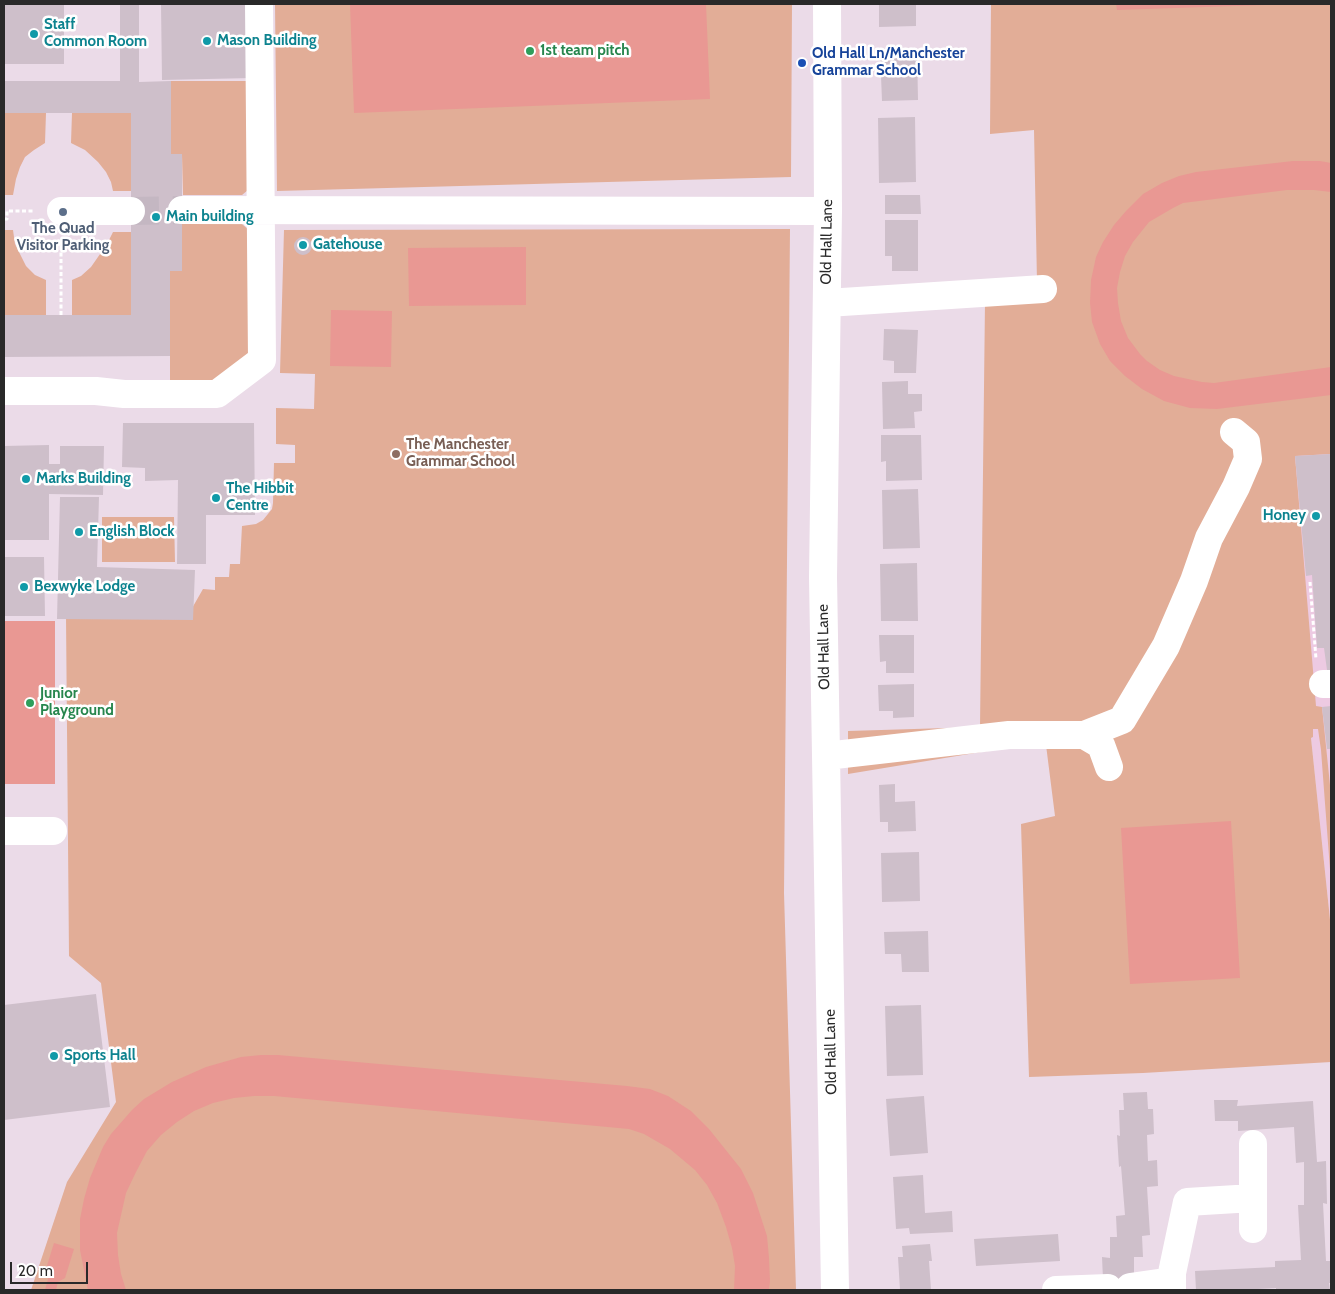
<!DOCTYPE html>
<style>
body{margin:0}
#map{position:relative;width:1335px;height:1294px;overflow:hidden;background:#ebdbe8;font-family:Cabin,sans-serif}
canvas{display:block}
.frame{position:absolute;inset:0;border:5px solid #292929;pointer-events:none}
.scale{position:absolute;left:10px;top:1262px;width:78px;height:22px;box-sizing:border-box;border:2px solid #292929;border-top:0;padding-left:6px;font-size:15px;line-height:18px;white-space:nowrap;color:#292929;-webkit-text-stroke:4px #fff;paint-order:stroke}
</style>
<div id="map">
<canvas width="1335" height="1294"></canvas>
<div class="frame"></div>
<div class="scale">20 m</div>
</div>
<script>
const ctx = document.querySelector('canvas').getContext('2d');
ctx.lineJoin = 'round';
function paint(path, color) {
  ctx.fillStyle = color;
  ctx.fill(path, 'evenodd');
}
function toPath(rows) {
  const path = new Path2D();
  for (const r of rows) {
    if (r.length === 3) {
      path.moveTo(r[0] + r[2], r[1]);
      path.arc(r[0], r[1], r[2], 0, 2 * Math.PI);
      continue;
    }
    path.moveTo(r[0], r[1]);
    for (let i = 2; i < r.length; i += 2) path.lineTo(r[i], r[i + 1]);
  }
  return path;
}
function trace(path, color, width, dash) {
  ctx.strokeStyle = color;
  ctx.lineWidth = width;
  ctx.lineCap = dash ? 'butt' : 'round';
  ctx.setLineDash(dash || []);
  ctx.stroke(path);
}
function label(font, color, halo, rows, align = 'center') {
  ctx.font = font + ' Cabin,sans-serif';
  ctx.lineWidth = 5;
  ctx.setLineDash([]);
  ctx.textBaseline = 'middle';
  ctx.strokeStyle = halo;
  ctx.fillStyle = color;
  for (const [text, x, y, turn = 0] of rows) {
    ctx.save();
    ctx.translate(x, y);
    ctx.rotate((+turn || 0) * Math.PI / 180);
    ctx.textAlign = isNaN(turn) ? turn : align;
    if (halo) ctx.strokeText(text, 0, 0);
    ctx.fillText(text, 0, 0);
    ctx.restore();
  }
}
const education = toPath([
 [1331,436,1331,929,1311,738,1313,737,1310,708,1294,439]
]);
const green = toPath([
 [275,4,792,4,791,177,277,191],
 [991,4,1331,4,1331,454,1295,456,1316,706,1322,707,1331,795,1331,883,1321,750,1318,729,1313,729,1313,737,1311,738,1331,929,1331,1062,1143,1073,1029,1077,1021,824,1055,816,1046,745,1009,748,981,752,848,774,848,731,980,727,985,302,1037,282,1034,130,990,134],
 [171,81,249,81,248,190,242,195,183,195,182,155,171,154],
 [4,113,46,113,45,143,34,150,25,157,20,167,16,179,13,195,4,195],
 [72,113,131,113,131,191,113,191,111,182,106,172,98,162,85,150,71,143],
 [182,224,242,224,251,232,250,359,217,383,170,383,170,271,182,271],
 [790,229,784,893,796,1290,31,1290,67,1182,116,1102,101,983,69,956,66,616,187,617,203,589,215,590,215,577,229,577,230,564,240,564,242,526,256,524,263,520,272,509,273,503,274,463,295,463,295,445,276,444,276,408,314,409,315,374,280,373,284,230],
 [4,230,13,230,15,244,26,266,35,275,46,280,46,315,4,315],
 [113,232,131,232,131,315,72,315,72,280,81,276,91,267,107,244],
 [102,517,174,517,175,562,102,562]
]);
const pitch = toPath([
 [350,4,706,4,710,99,354,113],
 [1116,4,1294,4,1117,10],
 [1293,161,1320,161,1331,163,1331,192,1314,190,1287,190,1183,203,1173,208,1149,222,1133,242,1125,256,1120,272,1117,288,1118,303,1121,321,1128,338,1140,354,1147,361,1160,370,1174,376,1202,382,1214,383,1331,367,1331,395,1217,409,1190,408,1164,401,1142,389,1125,376,1110,361,1100,344,1092,322,1090,303,1091,280,1096,257,1103,242,1114,225,1126,211,1143,194,1162,183,1179,176,1196,172],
 [526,247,526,305,409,306,408,248],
 [331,310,392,311,391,367,330,366],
 [4,621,55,621,55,784,4,784],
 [1231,821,1240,978,1130,984,1121,828],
 [261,1055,278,1055,627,1086,650,1089,668,1096,691,1111,709,1129,741,1169,753,1193,767,1236,769,1258,770,1281,769,1290,734,1290,735,1266,732,1248,726,1227,717,1203,707,1185,695,1170,670,1149,644,1134,629,1129,274,1096,254,1096,234,1098,213,1103,194,1111,177,1122,161,1135,147,1151,136,1172,126,1193,117,1233,118,1255,121,1274,126,1290,88,1290,80,1250,80,1219,84,1199,90,1178,103,1147,111,1134,132,1110,144,1099,172,1082,206,1067,241,1057],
 [54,1243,74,1249,65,1278,58,1282,56,1290,45,1290,48,1279,45,1272]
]);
const building = toPath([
 [4,4,64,4,64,64,4,64],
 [120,4,139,4,139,82,171,81,171,154,182,154,182,271,170,271,170,356,4,357,4,315,131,315,131,113,4,113,4,81,120,81],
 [161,4,252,4,252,78,162,80],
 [879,4,916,4,916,26,879,27],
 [917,49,918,100,882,101,880,50],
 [915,117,916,182,879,183,878,118],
 [885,195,920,195,921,214,885,214],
 [885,220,918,220,918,271,892,271,892,256,885,256],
 [303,246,9],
 [884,329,918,330,916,373,894,373,894,361,883,360],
 [908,381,908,394,922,394,922,411,914,412,915,428,883,429,882,382],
 [123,423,254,423,255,515,206,515,206,564,177,564,178,480,145,481,145,468,122,467],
 [881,435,921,435,922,480,886,481,886,461,881,462],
 [49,445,49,464,60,464,60,446,104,446,103,495,49,494,49,540,4,540,4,446],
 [1331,454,1331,670,1327,670,1324,648,1317,648,1312,575,1306,576,1295,456],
 [918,489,920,548,883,549,882,490],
 [60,497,99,497,97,567,195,570,193,620,57,619],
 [4,557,44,557,45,616,4,616],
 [917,563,918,621,881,621,880,564],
 [879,635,914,635,914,673,886,673,886,661,880,662],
 [914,684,914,717,893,718,893,711,879,711,878,685],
 [1331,706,1331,749,1327,749,1322,707],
 [895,784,895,802,915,801,916,831,888,832,888,822,880,822,879,785],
 [919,852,920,901,882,902,881,853],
 [928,931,929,972,902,972,901,954,885,954,884,932],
 [96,994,110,1107,4,1120,4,1005],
 [921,1005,923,1075,887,1076,885,1006],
 [1147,1092,1148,1109,1153,1109,1154,1134,1147,1135,1148,1161,1157,1160,1158,1186,1147,1187,1150,1235,1142,1236,1143,1257,1134,1257,1134,1278,1130,1290,1103,1279,1102,1257,1110,1258,1110,1237,1117,1237,1116,1216,1125,1215,1121,1166,1119,1167,1117,1135,1120,1136,1119,1110,1124,1110,1123,1093],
 [924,1096,928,1153,890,1156,886,1099],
 [1214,1100,1238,1100,1237,1106,1313,1101,1317,1162,1326,1161,1327,1204,1323,1203,1326,1261,1331,1261,1331,1283,1329,1283,1330,1290,1276,1290,1276,1288,1240,1290,1196,1290,1195,1271,1275,1267,1275,1261,1301,1260,1298,1205,1304,1205,1304,1162,1296,1163,1294,1127,1238,1131,1238,1121,1215,1121],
 [923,1175,925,1213,952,1211,953,1232,910,1234,909,1228,896,1229,893,1177],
 [1058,1234,1060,1261,976,1266,974,1239],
 [930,1244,932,1261,929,1261,931,1290,900,1290,898,1257,903,1257,902,1246]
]);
const minorTunnel = toPath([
 [131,211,182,210]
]);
const path = toPath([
 [4,219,7,219,7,211,34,211],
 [61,315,61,238],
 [1310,582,1316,659]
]);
const minor = toPath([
 [827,4,828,211,823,577,835,1290],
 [182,210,828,211],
 [61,211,131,211],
 [827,303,1043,289],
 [4,391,96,391,124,394,217,394,262,360,259,4],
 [1323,684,1331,684],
 [1084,735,1101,745,1109,767],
 [826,756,1009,735,1084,735,1122,720,1166,646,1194,581,1209,538,1236,487,1248,459,1246,442,1234,432],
 [4,831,53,831],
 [1253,1229,1253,1144],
 [1130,1287,1172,1281],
 [1056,1290,1108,1288],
 [1172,1290,1172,1273,1187,1202,1253,1198]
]);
const markers = [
 [34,34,5,"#0f9aa8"],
 [207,41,5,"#0f9aa8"],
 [530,51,5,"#2e9e5b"],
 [802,63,5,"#1a4fb4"],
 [63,212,5,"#5c6f8a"],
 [156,217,5,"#0f9aa8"],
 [303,245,5,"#0f9aa8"],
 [396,454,5,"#8d6e63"],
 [26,479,5,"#0f9aa8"],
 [216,498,5,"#0f9aa8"],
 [1316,516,5,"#0f9aa8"],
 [79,532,5,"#0f9aa8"],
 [24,587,5,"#0f9aa8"],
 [30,703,5,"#2e9e5b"],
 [54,1056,5,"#0f9aa8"]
];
const cultureNames = [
 ["Staff",44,25],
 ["Common Room",44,42],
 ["Mason Building",217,41],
 ["Main building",166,217],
 ["Gatehouse",313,245],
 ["Marks Building",36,479],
 ["The Hibbit",226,489],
 ["Centre",226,506],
 ["Honey",1306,516,"right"],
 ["English Block",89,532],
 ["Bexwyke Lodge",34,587],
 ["Sports Hall",64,1056]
];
const leisureNames = [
 ["1st team pitch",540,51],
 ["Junior",40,694],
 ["Playground",40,711]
];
const transitNames = [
 ["Old Hall Ln/Manchester",812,54],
 ["Grammar School",812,71]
];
const serviceNames = [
 ["The Quad",63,229],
 ["Visitor Parking",63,246]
];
const streetNames = [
 ["Old Hall Lane",827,242,-89],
 ["Old Hall Lane",824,647,-91],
 ["Old Hall Lane",831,1052,-91]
];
const educationNames = [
 ["The Manchester",406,445],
 ["Grammar School",406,462]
];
paint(education, '#edcae2');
paint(green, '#e2ad97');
paint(pitch, '#e99893');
paint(building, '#cebfca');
trace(minorTunnel, '#c4b7c2', 28, [28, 14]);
trace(path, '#fff', 3, [4, 2.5]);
trace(minor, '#fff', 28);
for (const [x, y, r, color] of markers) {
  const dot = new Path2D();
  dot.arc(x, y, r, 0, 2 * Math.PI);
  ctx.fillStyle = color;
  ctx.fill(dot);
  trace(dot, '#fff', 2);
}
label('bold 15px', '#0d838f', '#fff', cultureNames, 'left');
label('bold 15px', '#27864d', '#fff', leisureNames, 'left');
label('bold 15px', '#164399', '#fff', transitNames, 'left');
label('bold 15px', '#4e5e75', '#fff', serviceNames);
label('15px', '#292929', '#fff', streetNames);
label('bold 15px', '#785e54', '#fff', educationNames, 'left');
</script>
